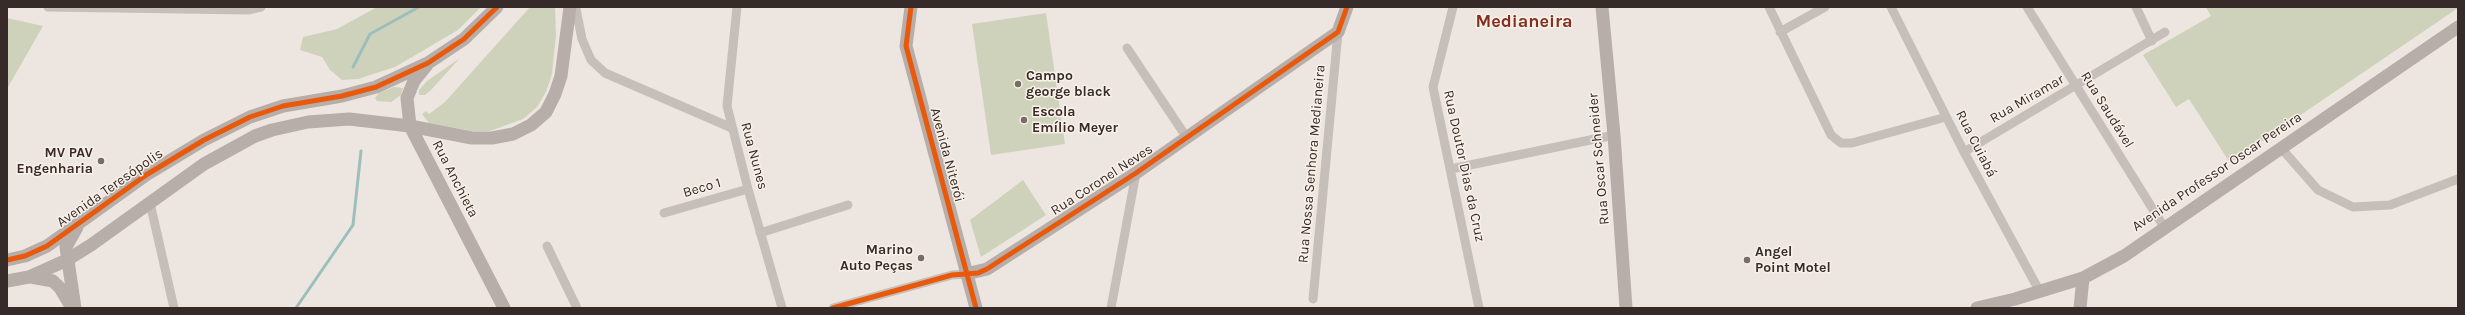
<!DOCTYPE html>
<meta charset="utf-8">
<style>
body{margin:0}
#map{position:relative;width:2465px;height:315px;overflow:hidden;background:#ede6e0;font-family:Karla,sans-serif}
canvas{display:block}
.frame{position:absolute;inset:0;border:8px solid #362b28;pointer-events:none}
</style>
<div id="map">
<canvas width="2465" height="315"></canvas>
<div class="frame"></div>
</div>
<script>
const ctx = document.querySelector('canvas').getContext('2d');
ctx.lineJoin = 'round';
function paint(path, color) {
  ctx.fillStyle = color;
  ctx.fill(path, 'evenodd');
}
function toPath(rows) {
  const path = new Path2D();
  for (const r of rows) {
    path.moveTo(r[0], r[1]);
    for (let i = 2; i < r.length; i += 2) path.lineTo(r[i], r[i + 1]);
  }
  return path;
}
function trace(path, color, width, dash) {
  ctx.strokeStyle = color;
  ctx.lineWidth = width;
  ctx.lineCap = dash ? 'butt' : 'round';
  ctx.setLineDash(dash || []);
  ctx.stroke(path);
}
function label(font, color, halo, rows, align = 'center') {
  ctx.font = font + ' Karla,sans-serif';
  ctx.lineWidth = 3;
  ctx.setLineDash([]);
  ctx.textBaseline = 'middle';
  ctx.strokeStyle = halo;
  ctx.fillStyle = color;
  for (const [text, x, y, turn = 0] of rows) {
    ctx.save();
    ctx.translate(x, y);
    ctx.rotate((+turn || 0) * Math.PI / 180);
    ctx.textAlign = isNaN(turn) ? turn : align;
    if (halo) ctx.strokeText(text, 0, 0);
    ctx.fillText(text, 0, 0);
    ctx.restore();
  }
}
const green = toPath([
 [377,7,481,7,458,30,395,67,358,79,342,80,330,70,322,57,300,50,303,37,337,29],
 [530,7,555,7,556,35,552,74,546,92,537,107,523,119,490,131,472,131,429,123,422,114,426,111,429,114,445,102],
 [2206,7,2458,7,2458,8,2230,163,2189,99,2176,107,2143,55,2211,16],
 [1046,13,1065,144,991,155,972,24],
 [7,18,43,26,7,89],
 [460,58,431,90,425,95,419,95,419,90,427,81],
 [394,87,403,88,401,95,391,102,377,101,375,98,379,93],
 [1023,180,1046,215,981,257,970,220]
]);
const stream = toPath([
 [353,67,370,34,419,7],
 [296,308,353,225,361,151]
]);
const street = toPath([
 [48,7,248,10,261,7],
 [737,7,727,106,748,189,782,308],
 [1453,7,1433,87,1479,308],
 [1769,7,1831,135,1841,143,1852,143,1946,117],
 [1891,7,1964,152,2040,292],
 [2027,7,2164,227],
 [2136,7,2152,41],
 [576,9,582,39,591,60,605,73,732,128],
 [1780,32,1825,7],
 [1127,48,1187,138],
 [2281,148,2318,190,2353,207,2390,205,2458,179],
 [1964,152,2165,32],
 [1451,169,1614,135],
 [150,203,174,308],
 [664,213,748,189],
 [760,233,848,205],
 [547,246,577,308],
 [1313,299,1338,32],
 [833,308,952,275,966,274],
 [1111,308,1136,173]
]);
const secondary = toPath([
 [911,7,906,46,976,308],
 [1602,7,1614,135,1626,308],
 [427,65,414,81,407,98,410,126,504,308],
 [7,260,25,256,47,246,146,175,204,140,250,117,283,106,342,96,376,87,428,63,464,39,497,7],
 [966,274,987,269,1136,173,1338,32,1347,7],
 [31,277,53,281,60,288,72,308],
 [7,281,29,277,67,260,91,245,204,164,255,136,272,130,308,122,349,119,410,126,472,138,492,138,513,134,531,125,546,112,555,94,561,76,570,7],
 [75,308,66,247,77,227],
 [1977,308,2015,299,2083,278,2124,256,2458,27],
 [2080,308,2083,278]
]);
const cycleway = toPath([
 [911,7,906,46,976,308],
 [7,260,25,256,47,246,146,175,204,140,250,117,283,106,342,96,376,87,428,63,464,39,497,7],
 [833,308,952,275,978,273,987,269,1136,173,1338,32,1347,7]
]);
const markers = [
 [1018,84,4,"#766c68"],
 [1024,120,4,"#766c68"],
 [101,161,4,"#766c68"],
 [921,258,4,"#766c68"],
 [1747,260,4,"#766c68"]
];
const poiNames = [
 ["Campo",1026,76],
 ["george black",1026,92],
 ["Escola",1032,112],
 ["Emílio Meyer",1032,128],
 ["MV PAV",93,153,"right"],
 ["Engenharia",93,169,"right"],
 ["Marino",913,250,"right"],
 ["Auto Peças",913,266,"right"],
 ["Angel",1755,252],
 ["Point Motel",1755,268]
];
const streetNames = [
 ["Rua Miramar",2027,99,-30],
 ["Rua Saudável",2107,110,58],
 ["Rua Cuiabá",1976,144,63],
 ["Avenida Niterói",947,155,75],
 ["Rua Nunes",754,156,75],
 ["Rua Oscar Schneider",1599,159,-95],
 ["Rua Nossa Senhora Medianeira",1312,164,-85],
 ["Rua Doutor Dias da Cruz",1464,166,78],
 ["Avenida Professor Oscar Pereira",2217,172,-34],
 ["Rua Anchieta",455,179,63],
 ["Rua Coronel Neves",1102,180,-33],
 ["Avenida Teresópolis",110,188,-35],
 ["Beco 1",702,188,-16]
];
const districtNames = [
 ["Medianeira",1524,22]
];
paint(green, '#cfd2ba');
trace(stream, '#9dbfbc', 3);
trace(street, '#c6beb9', 9);
trace(secondary, '#b7aeaa', 13);
trace(cycleway, '#e8590c', 5);
for (const [x, y, r, color] of markers) {
  const dot = new Path2D();
  dot.arc(x, y, r, 0, 2 * Math.PI);
  ctx.fillStyle = color;
  ctx.fill(dot);
  trace(dot, '#f9f0e8', 1.5);
}
label('bold 14px', '#362b28', '#f9f0e8', poiNames, 'left');
label('14px', '#362b28', '#f9f0e8', streetNames);
label('bold 18px', '#843021', '#f9f0e8', districtNames);
</script>
